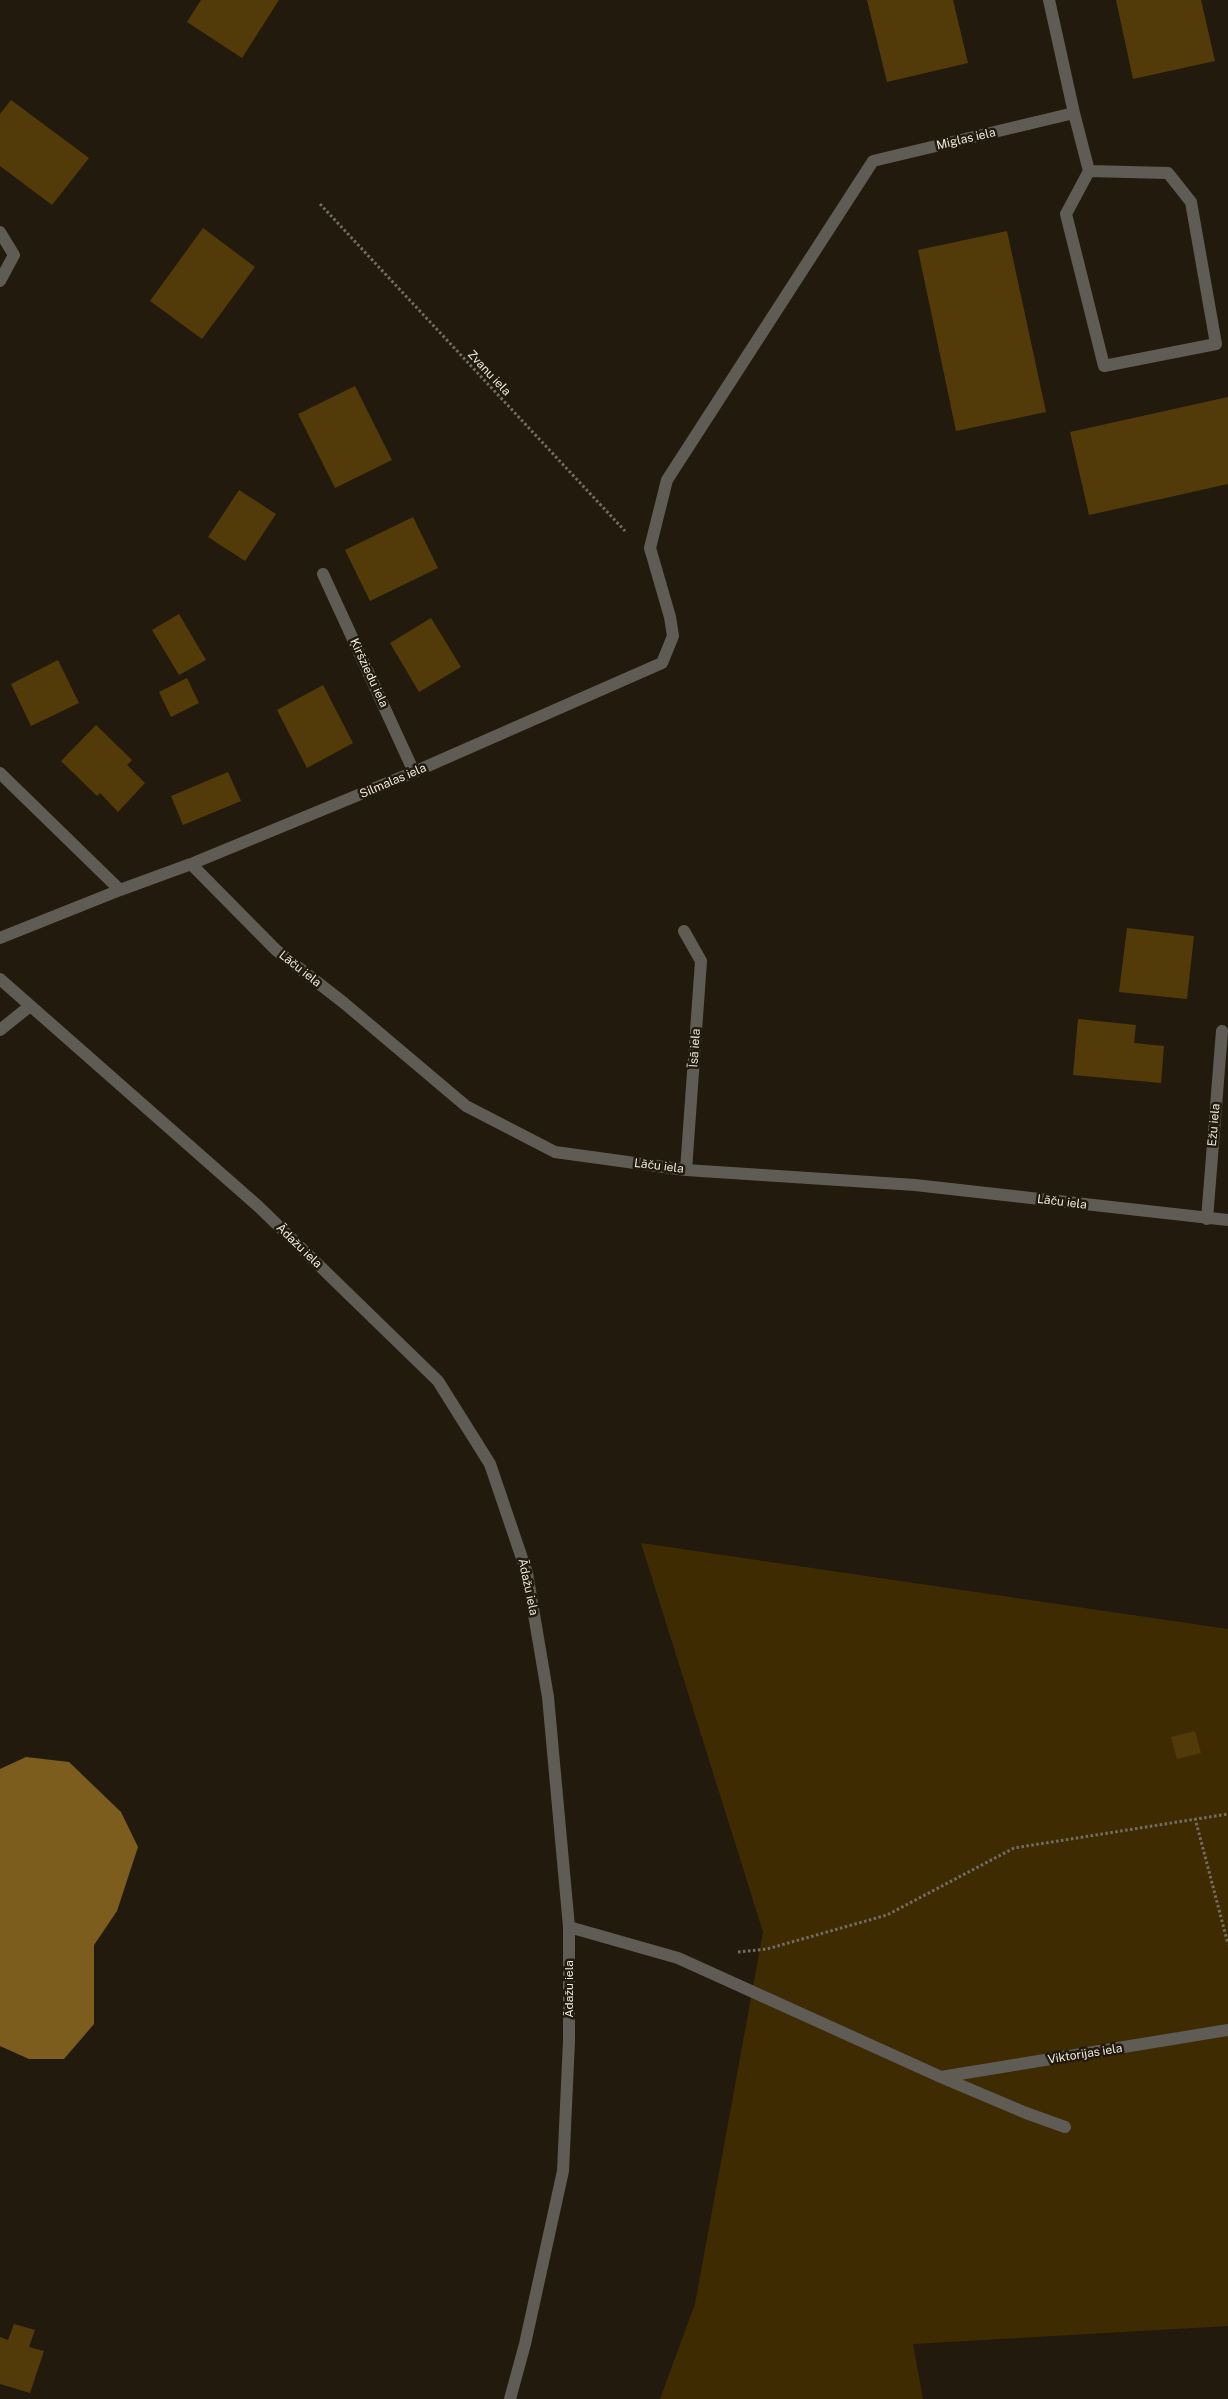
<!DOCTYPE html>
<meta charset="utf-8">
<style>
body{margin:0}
canvas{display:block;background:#211a0d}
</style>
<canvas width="1228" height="2399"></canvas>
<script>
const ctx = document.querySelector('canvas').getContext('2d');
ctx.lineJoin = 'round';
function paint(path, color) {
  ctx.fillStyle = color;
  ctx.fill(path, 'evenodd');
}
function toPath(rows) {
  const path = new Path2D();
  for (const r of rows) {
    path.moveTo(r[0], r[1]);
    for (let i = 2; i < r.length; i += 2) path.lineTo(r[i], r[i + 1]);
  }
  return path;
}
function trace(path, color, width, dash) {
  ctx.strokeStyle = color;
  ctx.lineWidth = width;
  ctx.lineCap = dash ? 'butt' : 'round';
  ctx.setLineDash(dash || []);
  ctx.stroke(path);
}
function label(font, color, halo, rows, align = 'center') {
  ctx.font = font + ' "Public Sans",sans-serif';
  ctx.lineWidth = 5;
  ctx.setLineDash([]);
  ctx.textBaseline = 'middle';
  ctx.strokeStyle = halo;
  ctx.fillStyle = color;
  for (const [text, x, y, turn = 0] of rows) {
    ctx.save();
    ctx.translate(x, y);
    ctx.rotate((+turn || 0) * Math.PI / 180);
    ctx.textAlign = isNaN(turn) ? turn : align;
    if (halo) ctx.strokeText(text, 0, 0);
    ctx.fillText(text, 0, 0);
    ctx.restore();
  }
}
const green = toPath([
 [641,1543,1228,1629,1228,2326,913,2344,923,2399,660,2399,695,2304,763,1932]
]);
const water = toPath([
 [26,1757,69,1762,121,1812,138,1847,117,1911,94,1945,94,2024,64,2059,29,2059,0,2046,0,1769]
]);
const building = toPath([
 [201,0,279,0,242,58,187,22],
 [867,0,953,0,968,63,887,82],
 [1116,0,1201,0,1215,61,1133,79],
 [11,100,89,158,52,205,0,166,0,114],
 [203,228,255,267,202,339,150,301],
 [1007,231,1046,412,956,431,918,250],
 [355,386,392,460,335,488,298,414],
 [1228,397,1228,484,1089,515,1070,432],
 [239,490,276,514,245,561,208,537],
 [413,517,438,568,370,601,345,550],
 [179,614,206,660,179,675,152,630],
 [431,618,461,667,419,692,390,643],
 [58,660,79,703,31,726,11,684],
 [187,678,199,703,171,717,159,692],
 [323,685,353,743,307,768,277,710],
 [96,725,132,760,127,765,145,783,118,812,100,793,97,796,61,761],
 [228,772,241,801,183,825,171,796],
 [1127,928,1194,936,1187,999,1119,992],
 [1078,1019,1136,1025,1134,1043,1164,1046,1161,1083,1073,1075],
 [1195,1731,1201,1753,1177,1759,1171,1737],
 [14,2324,35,2330,29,2347,44,2351,30,2393,0,2384,0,2337,8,2340]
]);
const path = toPath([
 [320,204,625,531],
 [1195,1818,1228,1944],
 [738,1952,767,1949,887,1915,1014,1848,1228,1814]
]);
const minor = toPath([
 [1074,113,1089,171,1066,214,1104,366,1216,344,1191,202,1168,173,1089,171],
 [0,232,14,255,0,281],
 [323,574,414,772],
 [0,773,120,890],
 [191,864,276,950,344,1003,466,1106,555,1152,686,1170,915,1185,1228,1220],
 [684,931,701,961,686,1170],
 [0,938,120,890,191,864,414,772,662,663,673,636,670,617,650,548,667,480,873,161,1074,113,1049,0],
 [0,1030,30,1006],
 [1207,1219,1222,1031],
 [569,1927,678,1958,941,2077,1026,2113,1065,2127],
 [941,2077,1228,2030]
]);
const tertiary = toPath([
 [0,979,259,1207,438,1381,490,1464,527,1573,548,1697,569,1927,569,2041,563,2171,525,2344,510,2399]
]);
const streetNames = [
 ["Miglas iela",966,139,-13],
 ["Zvanu iela",489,373,47],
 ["Ķiršziedu iela",369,673,65],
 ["Silmalas iela",393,781,-23],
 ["Lāču iela",300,969,38],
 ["Īsā iela",695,1048,-86],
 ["Ežu iela",1214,1125,-85],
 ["Lāču iela",659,1166,7],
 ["Lāču iela",1062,1202,7],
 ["Ādažu iela",299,1246,44],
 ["Ādažu iela",528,1587,78],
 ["Ādažu iela",569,1989,-90],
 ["Viktorijas iela",1085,2054,-9]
];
paint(green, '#3e2b02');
paint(water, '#7c5d1e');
paint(building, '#533b09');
trace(path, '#736d62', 3, [2.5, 2.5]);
trace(minor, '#5f5c55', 12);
trace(tertiary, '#5f5c55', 12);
label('12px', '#ede8df', '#211a0d', streetNames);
</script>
